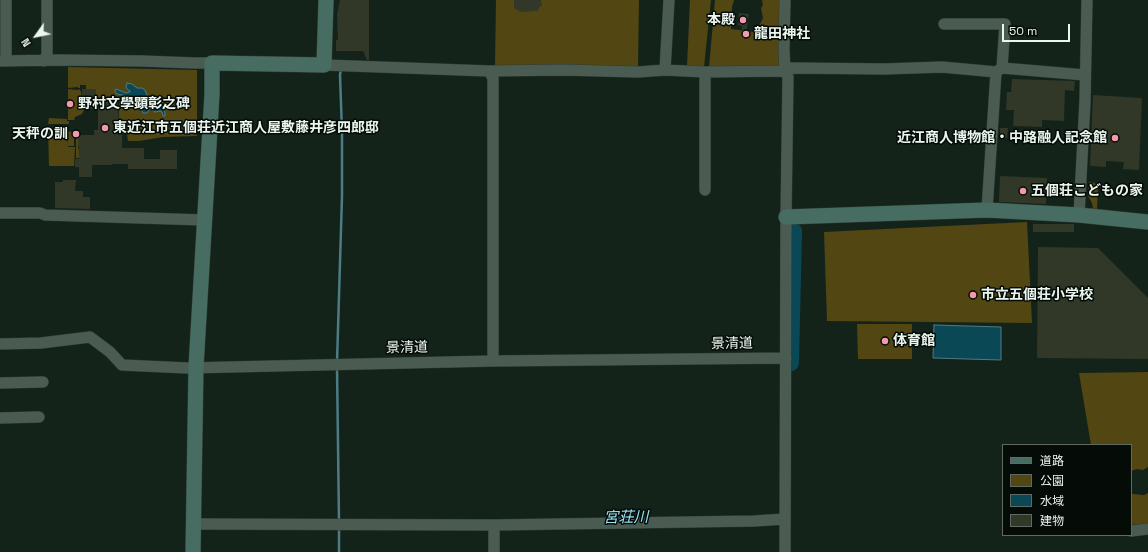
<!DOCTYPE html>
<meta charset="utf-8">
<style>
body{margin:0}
#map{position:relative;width:1148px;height:552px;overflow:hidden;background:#13231a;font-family:"Space Grotesk","Noto Sans JP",sans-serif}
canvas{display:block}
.legend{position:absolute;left:1002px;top:444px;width:130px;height:92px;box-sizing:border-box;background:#050b07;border:1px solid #616964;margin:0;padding:5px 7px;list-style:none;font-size:12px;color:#ebf6ef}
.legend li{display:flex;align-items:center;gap:8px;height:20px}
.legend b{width:20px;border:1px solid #616964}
.north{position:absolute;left:16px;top:16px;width:40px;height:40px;-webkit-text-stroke:3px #050b07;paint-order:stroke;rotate:237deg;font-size:11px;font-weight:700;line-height:16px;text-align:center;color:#ebf6ef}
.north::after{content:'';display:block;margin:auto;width:14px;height:18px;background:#ebf6ef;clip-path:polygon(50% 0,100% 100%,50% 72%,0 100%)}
.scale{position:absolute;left:1002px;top:24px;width:68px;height:18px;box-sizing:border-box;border:2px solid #ebf6ef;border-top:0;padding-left:5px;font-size:12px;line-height:14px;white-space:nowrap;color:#ebf6ef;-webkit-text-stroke:3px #050b07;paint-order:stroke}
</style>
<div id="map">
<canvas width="1148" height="552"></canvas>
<ul class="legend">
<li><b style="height:5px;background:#476d63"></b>道路</li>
<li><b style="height:11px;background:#524613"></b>公園</li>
<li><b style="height:11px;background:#0b4856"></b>水域</li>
<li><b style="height:11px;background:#313827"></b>建物</li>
</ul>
<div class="north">N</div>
<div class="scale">50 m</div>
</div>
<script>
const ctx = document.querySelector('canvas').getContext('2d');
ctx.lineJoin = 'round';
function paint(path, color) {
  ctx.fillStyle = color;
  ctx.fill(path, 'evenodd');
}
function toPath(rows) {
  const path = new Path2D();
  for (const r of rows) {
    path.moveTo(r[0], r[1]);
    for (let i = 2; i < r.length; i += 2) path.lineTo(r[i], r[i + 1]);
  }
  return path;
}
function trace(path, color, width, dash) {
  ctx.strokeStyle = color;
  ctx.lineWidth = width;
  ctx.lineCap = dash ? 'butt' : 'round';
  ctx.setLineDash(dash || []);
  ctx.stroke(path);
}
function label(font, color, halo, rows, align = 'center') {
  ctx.font = font + ' "Space Grotesk","Noto Sans JP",sans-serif';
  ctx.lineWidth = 3;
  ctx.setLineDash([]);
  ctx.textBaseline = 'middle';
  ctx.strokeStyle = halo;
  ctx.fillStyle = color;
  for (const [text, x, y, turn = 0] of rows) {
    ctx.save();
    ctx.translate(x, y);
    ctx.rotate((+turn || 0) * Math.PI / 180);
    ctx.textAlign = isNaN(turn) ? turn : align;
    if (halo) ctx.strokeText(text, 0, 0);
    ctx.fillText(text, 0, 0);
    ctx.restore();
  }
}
const green = toPath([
 [496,0,639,0,638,67,495,65],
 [690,0,711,0,704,67,687,66],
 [715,0,734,0,732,7,731,29,753,32,759,26,763,18,761,8,763,5,762,0,781,0,779,66,709,67],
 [68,67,197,70,197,136,163,137,139,141,128,141,127,134,114,133,114,127,119,127,119,99,103,99,103,101,96,101,96,89,86,89,86,85,80,85,80,88,78,88,78,87,68,88],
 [68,89,78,90,80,89,80,91,81,91,82,108,84,109,84,110,82,114,75,117,74,120,68,120],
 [49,118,67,119,67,121,69,121,69,124,48,124],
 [48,128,68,128,67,131,68,147,75,147,74,166,49,166],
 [68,131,74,133,74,146,68,146],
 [76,136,89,136,100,145,78,145,78,149,83,149,83,158,76,158],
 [1089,182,1095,183,1098,188,1097,209,1108,210,1108,212,1091,209,1093,208,1092,203,1088,196],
 [1027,222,1032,323,827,321,824,232],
 [857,324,912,324,912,359,858,359],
 [1148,372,1148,467,1143,470,1137,469,1131,471,1131,445,1091,445,1079,373],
 [1131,492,1132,494,1144,495,1148,493,1148,524,1131,525]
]);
const water = toPath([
 [127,83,132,84,137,88,142,88,145,90,147,95,147,99,150,104,156,105,159,105,161,102,165,104,167,104,164,111,165,113,165,116,163,116,162,112,160,111,155,112,150,109,149,109,147,113,143,113,140,107,136,105,132,105,127,96,117,94,115,92,115,90,116,89,126,93,130,92,130,91,127,89,126,87,127,83],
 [934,325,1001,327,1001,360,933,358,934,325]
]);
const stream = toPath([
 [337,362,342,196,342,132,340,75,341,69],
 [337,367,339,522],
 [339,527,339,552]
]);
const river = toPath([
 [791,363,794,231]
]);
const building = toPath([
 [340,0,369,0,369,60,367,60,363,51,336,51,336,40,338,40,337,15],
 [514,0,541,0,542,6,539,7,538,11,533,11,521,12,514,8],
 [739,13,749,14,746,35,742,35,742,26,738,25],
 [1012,79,1075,81,1074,91,1065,90,1064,121,1042,120,1042,127,1013,126,1014,110,1006,110,1007,92,1011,92],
 [82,89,96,89,96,100,118,100,119,134,122,134,122,148,144,148,144,159,160,159,160,150,177,150,177,169,128,169,128,164,112,164,112,165,92,165,92,177,79,177,79,167,75,167,75,159,79,159,78,135,94,135,94,130,98,130,98,109,82,108],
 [1093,95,1142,98,1139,170,1123,169,1124,162,1106,161,1106,167,1090,166],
 [1000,128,1008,128,1007,138,1000,137],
 [1000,176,1047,178,1046,204,999,202],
 [63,180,76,180,75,191,83,191,83,197,90,197,90,209,55,208,55,182,63,182],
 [1033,224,1074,224,1074,232,1033,232],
 [1038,247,1098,248,1148,298,1148,359,1037,358]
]);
const street = toPath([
 [944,24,1005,24,1002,68],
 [0,61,58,60,142,61,194,63,212,63],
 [6,61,6,0],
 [44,61,47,54,47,0],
 [324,65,489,71,563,70,638,72,665,70,705,72,785,71,791,68,885,69,942,67,996,72,1002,68,1085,75],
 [665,70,669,0],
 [489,71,493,78,493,361],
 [705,190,705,72],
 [987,210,996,72],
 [0,213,40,213,45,215,204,220],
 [1079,215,1085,101,1087,0],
 [0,344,41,343,90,337,110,352,122,365,187,368,493,361,786,358],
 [0,383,43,382],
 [0,418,39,417],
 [193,524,494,525,754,521,785,519],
 [1131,531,1148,529],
 [494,552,494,525],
 [785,552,786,217,788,77,785,71,784,49,785,0]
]);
const secondary = toPath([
 [786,217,987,210,1079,215,1148,222],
 [193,552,196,367,212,94,212,63,324,65,326,0]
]);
const markers = [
 [743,20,4,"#f29aad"],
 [746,34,4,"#f29aad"],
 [70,104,4,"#f29aad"],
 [105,128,4,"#f29aad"],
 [76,134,4,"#f29aad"],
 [1115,138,4,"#f29aad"],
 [1023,191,4,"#f29aad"],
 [973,295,4,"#f29aad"],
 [885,341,4,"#f29aad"]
];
const poiNames = [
 ["本殿",735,20,"right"],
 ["龍田神社",754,34],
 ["野村文學顕彰之碑",78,104],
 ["東近江市五個荘近江商人屋敷藤井彦四郎邸",113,128],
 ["天秤の訓",68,134,"right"],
 ["近江商人博物館・中路融人記念館",1107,138,"right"],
 ["五個荘こどもの家",1031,191],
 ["市立五個荘小学校",981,295],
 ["体育館",893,341]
];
const streetNames = [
 ["景清道",732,344,-1],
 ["景清道",407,348,-1]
];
const waterNames = [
 ["宮荘川",626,518,-1]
];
paint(green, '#524613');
paint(water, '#0b4856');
trace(water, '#4e7c84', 1);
trace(stream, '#4e7c84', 2.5);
trace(river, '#0b4856', 16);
paint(building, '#313827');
trace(street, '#303c34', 12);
trace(secondary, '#303c34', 16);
trace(street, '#4a5c51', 11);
trace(secondary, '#476d63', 15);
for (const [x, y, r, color] of markers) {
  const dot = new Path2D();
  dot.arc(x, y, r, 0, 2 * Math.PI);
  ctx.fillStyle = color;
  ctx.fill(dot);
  trace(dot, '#050b07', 1.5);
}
label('bold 14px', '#ebf6ef', '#050b07', poiNames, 'left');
label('14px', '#ebf6ef', '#050b07', streetNames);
label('italic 15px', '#99e5fa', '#050b07', waterNames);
</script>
